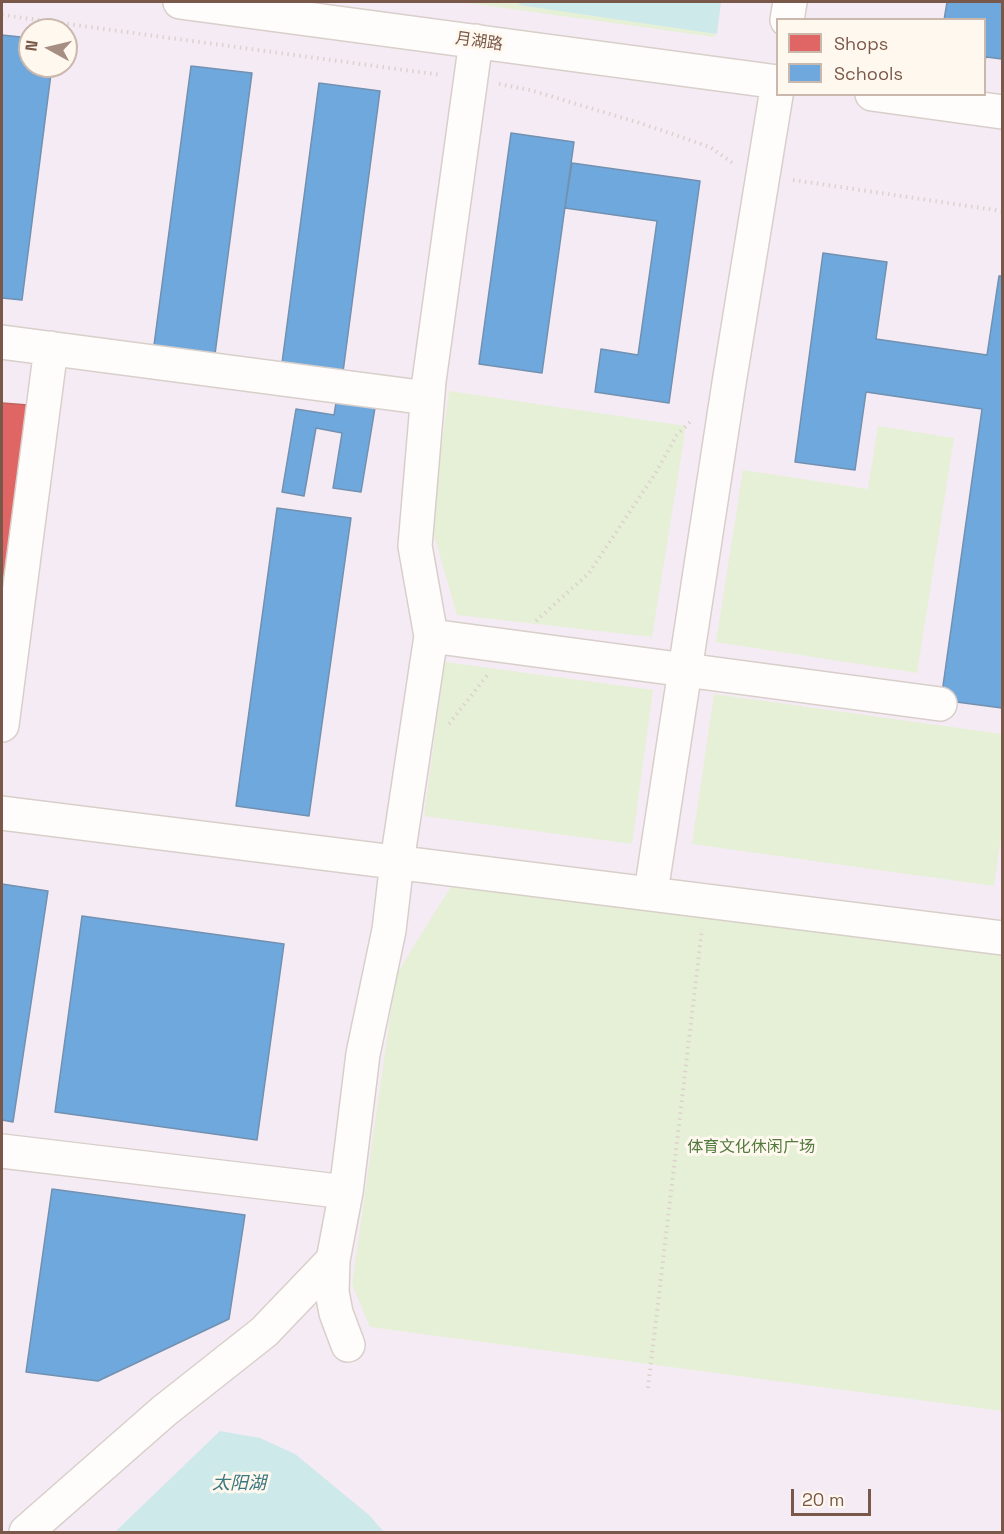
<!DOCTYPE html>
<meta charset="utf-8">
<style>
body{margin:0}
#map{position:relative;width:1004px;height:1534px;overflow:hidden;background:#f9f3ed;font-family:"Space Grotesk",sans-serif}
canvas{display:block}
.frame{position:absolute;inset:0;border:3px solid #7a5849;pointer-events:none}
.legend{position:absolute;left:776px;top:18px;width:210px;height:78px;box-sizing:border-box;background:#fff8ef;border:2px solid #cab8ad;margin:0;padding:8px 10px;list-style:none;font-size:18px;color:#7a5849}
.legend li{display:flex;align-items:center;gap:12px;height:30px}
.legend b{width:30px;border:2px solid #cab8ad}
.north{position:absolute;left:18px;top:18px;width:60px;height:60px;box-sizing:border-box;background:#fff8ef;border:2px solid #cab8ad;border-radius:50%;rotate:278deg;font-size:16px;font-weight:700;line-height:24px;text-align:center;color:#7a5849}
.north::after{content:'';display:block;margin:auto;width:21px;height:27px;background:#a68e82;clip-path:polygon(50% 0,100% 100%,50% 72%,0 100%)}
.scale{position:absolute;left:791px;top:1489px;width:80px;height:27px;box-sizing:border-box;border:3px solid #7a5849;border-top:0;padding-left:8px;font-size:18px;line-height:21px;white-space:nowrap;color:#7a5849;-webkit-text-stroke:4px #fff8ef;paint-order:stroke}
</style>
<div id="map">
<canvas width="1004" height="1534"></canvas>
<div class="frame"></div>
<ul class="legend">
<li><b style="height:16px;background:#e06666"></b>Shops</li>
<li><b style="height:16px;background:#6fa8dc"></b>Schools</li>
</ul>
<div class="north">N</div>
<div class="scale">20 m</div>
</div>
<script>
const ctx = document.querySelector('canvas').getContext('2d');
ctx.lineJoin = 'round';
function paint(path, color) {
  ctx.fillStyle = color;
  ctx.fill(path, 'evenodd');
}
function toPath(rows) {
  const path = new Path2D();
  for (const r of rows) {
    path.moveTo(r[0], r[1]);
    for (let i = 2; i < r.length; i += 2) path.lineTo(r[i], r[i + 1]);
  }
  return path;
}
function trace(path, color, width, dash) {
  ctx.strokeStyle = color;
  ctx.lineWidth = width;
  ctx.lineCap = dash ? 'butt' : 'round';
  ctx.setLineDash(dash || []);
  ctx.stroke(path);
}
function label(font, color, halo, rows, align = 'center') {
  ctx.font = font + ' "Space Grotesk","Noto Sans SC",sans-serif';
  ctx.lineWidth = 6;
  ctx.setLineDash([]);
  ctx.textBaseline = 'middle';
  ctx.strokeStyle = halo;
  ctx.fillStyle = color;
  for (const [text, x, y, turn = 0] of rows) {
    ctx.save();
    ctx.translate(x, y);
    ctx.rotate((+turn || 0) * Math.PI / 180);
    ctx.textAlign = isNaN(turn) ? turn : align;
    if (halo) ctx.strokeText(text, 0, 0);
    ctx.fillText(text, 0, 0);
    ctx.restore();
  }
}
const education = toPath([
 [2,2,1002,2,1002,1532,2,1532],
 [778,20,984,20,984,94,778,94],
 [30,30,66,30,66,66,30,66]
]);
const green = toPath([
 [461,2,718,2,714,37],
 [449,391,686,426,652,637,457,615,431,525],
 [878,426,954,438,917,673,716,642,743,470,868,489],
 [445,662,653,690,632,844,424,816],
 [714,694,1002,734,1002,829,994,886,692,844],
 [455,880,1002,952,1002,1411,370,1327,352,1284,396,975]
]);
const water = toPath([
 [520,2,721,2,717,34,519,5],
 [220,1431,260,1438,295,1454,369,1515,384,1532,115,1532]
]);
const shops = toPath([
 [2,403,28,405,2,633,2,403]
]);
const schools = toPath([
 [947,2,1002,2,1002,59,986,57,984,64,984,20,944,20,947,2],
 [2,35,30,38,30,66,52,66,22,300,2,298,2,35],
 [191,66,252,73,215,354,154,345,191,66],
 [319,83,380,91,343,372,282,363,319,83],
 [511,133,574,142,542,373,479,364,511,133],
 [572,163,700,181,669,403,595,392,601,349,638,355,657,221,565,208,572,163],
 [823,253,887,262,876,339,987,355,999,276,1002,276,1002,708,941,700,982,409,866,392,855,470,795,462,823,253],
 [338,390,377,396,361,492,333,488,342,433,316,428,304,496,282,492,296,409,334,415,338,390],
 [277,508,351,518,309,816,236,806,277,508],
 [2,884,48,891,13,1122,2,1120,2,884],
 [82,916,284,944,257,1140,55,1112,82,916],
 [52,1189,245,1215,229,1319,98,1381,26,1372,52,1189]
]);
const path = toPath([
 [2,15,441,75],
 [499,84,530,90,643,124,710,147,734,164],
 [793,180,1002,211],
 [536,621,589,573,655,474,677,435,692,420],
 [449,724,489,673],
 [648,1388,702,929]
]);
const minor = toPath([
 [180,2,778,82],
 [787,20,790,2],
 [872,94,1002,112],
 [2,342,427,398],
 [431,636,415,546,429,381,476,41],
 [2,725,51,348],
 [2,813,1002,938],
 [651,892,729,383,778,83],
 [2,1151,346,1192],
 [333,1260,332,1292,336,1313,348,1345],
 [26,1532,164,1411,264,1332,333,1260,346,1192,363,1054,389,930,397,862,431,636,940,704]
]);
const streetNames = [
 ["月湖路",479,42,8]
];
const parkNames = [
 ["体育文化休闲广场",751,1148]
];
const waterNames = [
 ["太阳湖",239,1484]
];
paint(education, '#f5ebf4');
paint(green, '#e6f0d6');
paint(water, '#cde9ea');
paint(shops, '#e06666');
trace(shops, '#c1625d', 1.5);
paint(schools, '#6fa8dc');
trace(schools, '#7290b0', 1.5);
trace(minor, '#d8cfca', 36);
trace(path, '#dcd2ce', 4, [1.5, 4.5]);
trace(minor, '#fefdfc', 33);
label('16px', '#7a5849', '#fff8ef', streetNames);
label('16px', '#527a3d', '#fff8ef', parkNames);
label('italic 18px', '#3b7880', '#fff8ef', waterNames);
</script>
